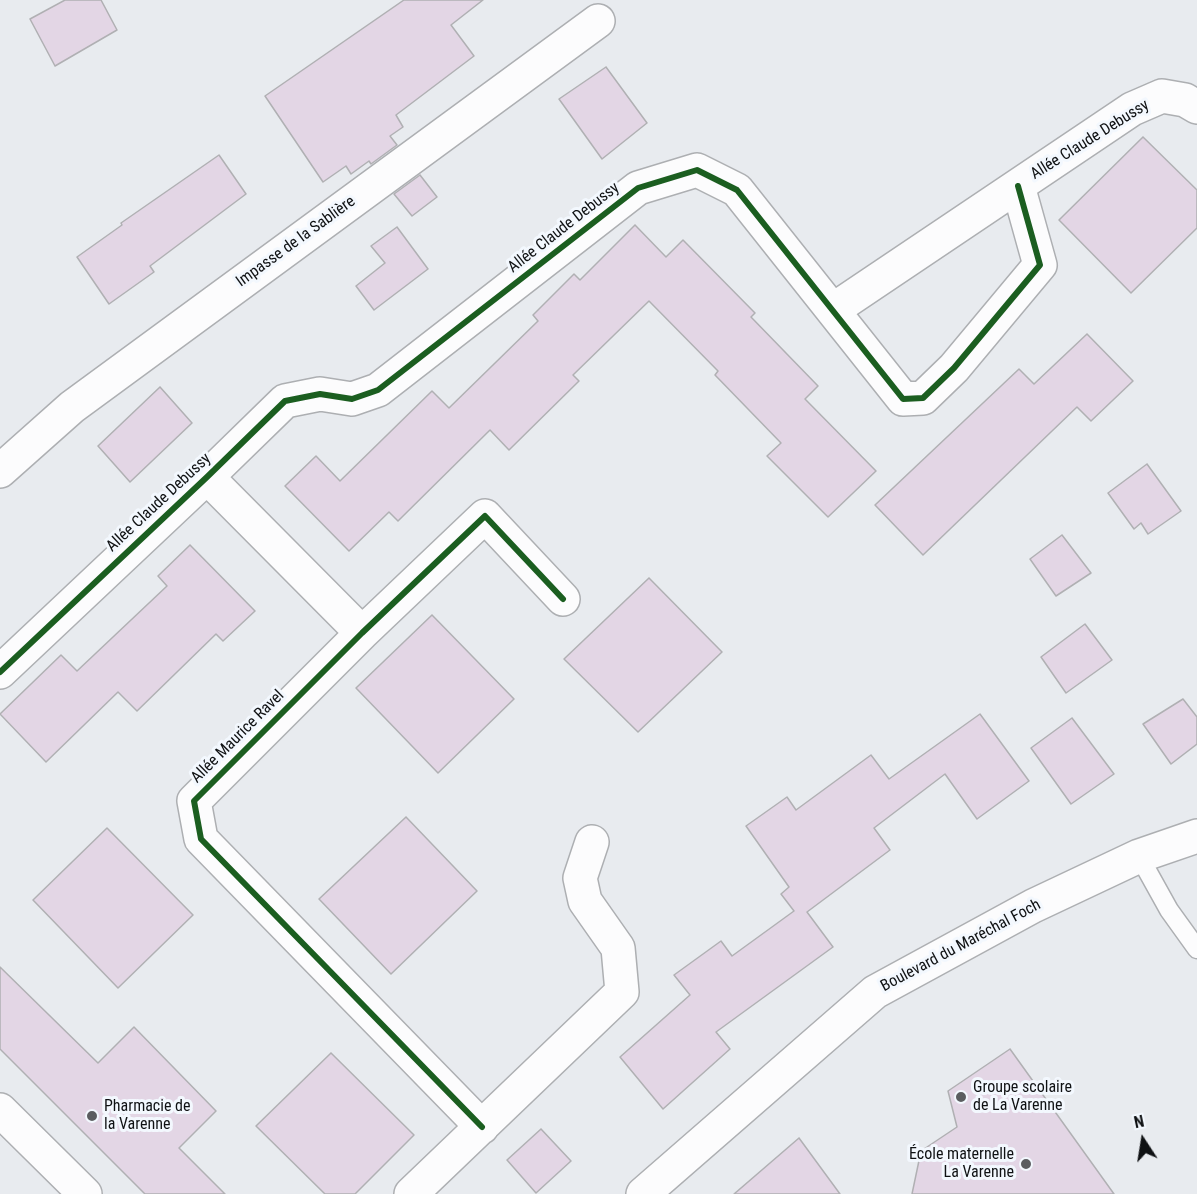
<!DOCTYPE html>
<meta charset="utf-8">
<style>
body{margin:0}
#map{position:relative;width:1197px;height:1194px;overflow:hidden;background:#e8ebef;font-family:"Roboto Condensed",sans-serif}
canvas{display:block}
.north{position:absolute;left:1113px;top:1110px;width:60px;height:60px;-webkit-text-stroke:4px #f3f8fe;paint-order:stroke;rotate:348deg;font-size:16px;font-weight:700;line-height:24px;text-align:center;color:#0f1113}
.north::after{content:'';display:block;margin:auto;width:21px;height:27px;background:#0f1113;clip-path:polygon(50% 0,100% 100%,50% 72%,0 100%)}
</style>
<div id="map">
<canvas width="1197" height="1194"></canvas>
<div class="north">N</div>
</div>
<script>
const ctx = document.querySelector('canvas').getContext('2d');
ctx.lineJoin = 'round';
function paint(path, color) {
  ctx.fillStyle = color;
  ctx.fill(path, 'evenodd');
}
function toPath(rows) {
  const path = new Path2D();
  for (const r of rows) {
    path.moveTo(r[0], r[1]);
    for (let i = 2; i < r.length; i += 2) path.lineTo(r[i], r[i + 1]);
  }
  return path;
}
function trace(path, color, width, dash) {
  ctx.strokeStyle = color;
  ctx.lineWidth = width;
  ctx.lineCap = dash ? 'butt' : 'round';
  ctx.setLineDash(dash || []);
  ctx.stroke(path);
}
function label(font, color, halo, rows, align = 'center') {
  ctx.font = font + ' "Roboto Condensed",sans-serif';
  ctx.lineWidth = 6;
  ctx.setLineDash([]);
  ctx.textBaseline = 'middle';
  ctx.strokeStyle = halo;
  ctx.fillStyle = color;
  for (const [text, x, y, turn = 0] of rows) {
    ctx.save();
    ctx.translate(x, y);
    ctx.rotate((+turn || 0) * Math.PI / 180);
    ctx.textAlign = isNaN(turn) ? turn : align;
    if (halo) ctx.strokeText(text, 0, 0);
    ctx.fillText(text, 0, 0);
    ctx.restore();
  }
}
const building = toPath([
 [65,0,101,0,117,30,55,66,30,19,65,0],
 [404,0,483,0,451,25,474,56,396,115,403,127,390,136,397,145,371,164,369,161,351,174,346,166,323,182,265,96,404,0],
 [606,67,647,123,602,159,559,99,606,67],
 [1143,137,1197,190,1197,228,1131,293,1059,220,1143,137],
 [219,155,246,194,150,266,154,272,109,304,77,257,122,225,121,223,219,155],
 [420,175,437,197,412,216,394,194,420,175],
 [635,225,666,257,683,240,755,313,751,317,818,386,805,399,876,471,828,517,767,456,781,443,715,375,718,371,649,301,573,375,579,381,509,450,490,430,398,521,389,512,349,551,285,486,316,456,340,481,432,391,449,408,538,321,533,315,574,274,580,280,635,225],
 [397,227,428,269,374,310,356,286,385,263,371,246,397,227],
 [1087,334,1133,381,1091,421,1077,407,923,555,875,505,1019,369,1034,384,1087,334],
 [160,387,192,423,130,482,98,446,160,387],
 [1147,464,1181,511,1148,534,1141,523,1134,529,1108,493,1147,464],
 [1062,535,1091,573,1056,596,1030,559,1062,535],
 [190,545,255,611,223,641,216,634,137,711,118,692,46,762,0,714,61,655,77,671,167,586,158,576,190,545],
 [649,578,722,652,638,732,564,659,649,578],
 [432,615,514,699,438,773,356,688,432,615],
 [1085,624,1112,660,1066,693,1041,657,1085,624],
 [1183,699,1197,717,1197,744,1171,764,1143,724,1183,699],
 [980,714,1029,781,977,819,945,774,874,828,890,850,807,912,833,947,716,1032,730,1049,663,1109,620,1057,690,995,674,975,721,941,732,956,794,911,781,894,789,887,746,826,787,797,796,810,871,755,889,779,980,714],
 [1072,718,1114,774,1071,804,1031,748,1072,718],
 [406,817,477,891,391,974,319,899,406,817],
 [107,828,193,915,118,988,33,900,107,828],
 [0,967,98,1063,134,1027,216,1111,179,1148,225,1194,145,1194,0,1049,0,967],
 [1010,1049,1114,1194,912,1194,921,1151,957,1127,948,1091,1010,1049],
 [331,1053,414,1135,355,1194,325,1194,256,1126,331,1053],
 [541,1129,571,1161,536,1193,507,1160,541,1129],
 [799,1138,840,1194,734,1194,799,1138]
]);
const lane = toPath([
 [1139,856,1169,910,1197,949]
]);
const street = toPath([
 [833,310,1132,109,1162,96,1185,100,1197,107],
 [0,471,72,407,598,21],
 [207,477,362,633],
 [0,672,207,477,285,401,320,394,352,399,378,390,638,188,697,170,737,190,903,399,923,398,954,368,1040,265,1018,186],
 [0,1110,85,1194],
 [482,1127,201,839,194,801,362,633,485,516,563,599],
 [411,1194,622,992,618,948,585,901,580,878,592,842]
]);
const secondary = toPath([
 [643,1194,875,992,1033,906,1139,856,1197,836]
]);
const cycleway = toPath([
 [0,672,207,477,285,401,320,394,352,399,378,390,638,188,697,170,737,190,903,399,923,398,954,368,1040,265,1018,186],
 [482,1127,201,839,194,801,362,633,485,516,563,599]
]);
const markers = [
 [961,1097,6,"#5b5d60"],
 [92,1116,6,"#5b5d60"],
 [1026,1164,6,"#5b5d60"]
];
const streetNames = [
 ["Allée Claude Debussy",1090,140,-32],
 ["Allée Claude Debussy",564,228,-38],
 ["Impasse de la Sablière",296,242,-36],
 ["Allée Claude Debussy",159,503,-43],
 ["Allée Maurice Ravel",238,737,-45],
 ["Boulevard du Maréchal Foch",961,946,-28]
];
const poiNames = [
 ["Groupe scolaire",973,1088],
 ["de La Varenne",973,1106],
 ["Pharmacie de",104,1107],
 ["la Varenne",104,1125],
 ["École maternelle",1014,1155,"right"],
 ["La Varenne",1014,1173,"right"]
];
paint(building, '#e3d6e5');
trace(building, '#b0b0b3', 1.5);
trace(lane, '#adafb2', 21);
trace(street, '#adafb2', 36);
trace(secondary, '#adafb2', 36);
trace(lane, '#fcfcfd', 18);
trace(street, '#fcfcfd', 33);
trace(secondary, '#fcfcfd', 33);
trace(cycleway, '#1b5e20', 6);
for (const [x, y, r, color] of markers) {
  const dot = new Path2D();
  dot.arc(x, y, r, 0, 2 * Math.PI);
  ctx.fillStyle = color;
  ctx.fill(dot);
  trace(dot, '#f3f8fe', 2);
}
label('16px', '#0f1113', '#f3f8fe', streetNames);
label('16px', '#0f1113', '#f3f8fe', poiNames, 'left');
</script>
